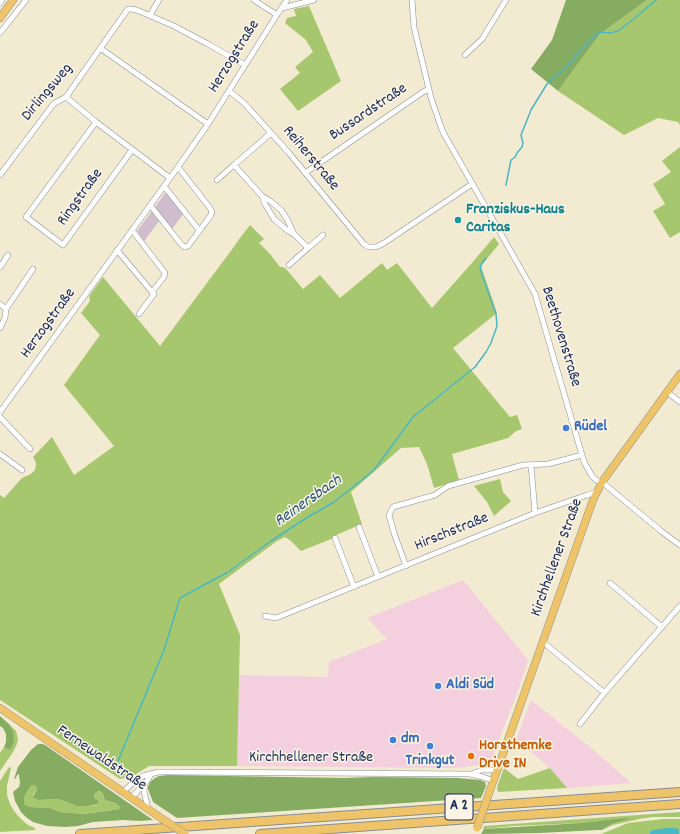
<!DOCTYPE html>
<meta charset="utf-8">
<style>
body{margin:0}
canvas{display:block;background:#f2ebd1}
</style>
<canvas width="680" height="834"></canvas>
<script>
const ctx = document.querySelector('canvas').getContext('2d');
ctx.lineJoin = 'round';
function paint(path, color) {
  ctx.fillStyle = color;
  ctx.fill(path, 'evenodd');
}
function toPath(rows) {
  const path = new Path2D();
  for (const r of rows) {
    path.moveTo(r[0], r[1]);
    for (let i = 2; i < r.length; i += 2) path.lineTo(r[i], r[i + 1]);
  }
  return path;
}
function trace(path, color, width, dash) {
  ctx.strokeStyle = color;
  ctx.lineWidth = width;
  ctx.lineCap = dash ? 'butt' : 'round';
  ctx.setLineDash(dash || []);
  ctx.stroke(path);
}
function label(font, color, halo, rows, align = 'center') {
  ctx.font = font + ' Dekko,sans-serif';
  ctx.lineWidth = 3;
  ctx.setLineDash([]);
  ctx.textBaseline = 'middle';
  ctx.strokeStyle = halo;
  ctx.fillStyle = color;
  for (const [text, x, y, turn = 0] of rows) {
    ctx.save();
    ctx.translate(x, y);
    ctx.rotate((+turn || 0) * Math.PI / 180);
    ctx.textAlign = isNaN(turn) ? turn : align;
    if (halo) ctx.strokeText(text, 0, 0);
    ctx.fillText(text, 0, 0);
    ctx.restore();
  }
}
const built = toPath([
 [463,580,528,660,518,690,490,764,455,768,237,766,239,675,328,677,329,662,387,639,367,618],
 [531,700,596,752,631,783,567,788,550,768,516,740]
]);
const industrial = toPath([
 [165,193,166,193,184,213,172,229,155,207],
 [152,211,160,220,144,241,137,231]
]);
const green = toPath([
 [647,0,680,0,680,125,678,122,658,118,624,135,558,91,600,34],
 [309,6,341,81,298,111,280,89,300,73,295,67,313,52,306,40,285,23,287,18,296,16,294,9],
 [680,147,680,232,670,238,653,211,665,204,653,184,671,172,662,161],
 [250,225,264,239,259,243,270,254,280,267,283,267,286,269,303,289,320,275,340,298,382,263,387,270,397,263,432,308,471,264,494,237,499,244,481,266,497,313,453,348,510,417,517,415,522,429,516,431,508,438,452,454,459,480,434,488,427,464,419,447,401,448,351,492,362,524,336,535,334,538,301,551,291,541,285,537,277,541,219,584,240,635,237,766,149,766,133,776,120,779,0,700,0,495,4,498,22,478,31,474,35,470,36,464,35,460,33,457,52,437,74,475,114,446,64,385,100,335,81,313,90,301,89,296,103,277,160,346,233,248,240,238],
 [500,479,503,492,511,501,494,516,487,502,474,486],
 [9,724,16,731,18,739,17,744,13,752,0,771,0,753,4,747,10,750,12,747,12,729],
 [9,767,11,768,7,786,7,795,10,804,14,811,21,819,28,825,35,828,35,830,0,832,0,781],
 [504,768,518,779,550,768,567,788,498,792,497,789,498,784],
 [34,785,35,785,37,789,33,795,35,799,39,800,59,799,77,806,88,806,97,805,97,799,94,796,94,795,95,793,99,791,102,792,104,798,107,801,115,803,120,807,120,808,119,809,107,811,84,814,60,812,50,808,30,807,24,804,24,798,29,788,31,786],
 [680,812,680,817,652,817,639,819,613,825,602,830,612,824,628,819,581,823,514,826,483,829,484,826],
 [663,819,680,819,680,834,679,834,679,829,650,832,650,834,601,834,628,823]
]);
const forest = toPath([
 [566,0,647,0,600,34,558,91,531,69,552,40],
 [0,716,9,724,12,729,14,739,12,747,10,750,4,747,6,742,6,734,3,728,0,726],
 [38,744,43,744,45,745,153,820,139,821,123,820,93,822,78,826,65,827,47,826,33,822,27,818,21,812,15,801,13,792,19,787,20,783,19,775,18,774,15,779,14,779,18,767,31,750],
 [34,785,35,785,37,789,33,797,35,799,39,800,59,799,77,806,88,806,98,804,98,800,95,798,94,795,95,793,99,791,102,792,105,800,115,803,119,806,120,808,119,809,107,811,84,814,60,812,50,808,30,807,24,804,24,798,29,788,31,786],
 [168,775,344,778,372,777,457,778,480,780,485,782,486,786,481,798,177,818,153,802,148,789,148,787,150,782,155,778,159,776],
 [627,818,628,819,612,824,602,830,598,830,539,833,481,834,484,829,581,823]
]);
const water = toPath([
 [667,828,674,828,679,829,679,834,650,834,650,832,652,830]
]);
const stream = toPath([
 [506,185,511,160,515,157,517,153,522,147,523,143,521,135,531,110,547,84,569,64,588,42,599,32,610,33,618,31,635,18,656,0],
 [118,761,164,650,180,598,228,572,271,541,308,517,334,502,374,470,413,417,475,367,486,352,491,343,497,326,496,314,480,269,481,265,486,258]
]);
const minor = toPath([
 [254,0,277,15],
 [412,0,414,27,431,98,441,127,444,134,501,234,535,294,584,462,592,476,596,480,602,482,661,531,680,545],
 [0,3,2,0],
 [282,8,314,0],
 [150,15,159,0],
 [0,33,26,0],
 [100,48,208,124],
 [465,55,482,39,506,0],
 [229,91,244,103,289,153,363,243,368,247,376,247,384,243,472,184],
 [66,97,96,122,170,178],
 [96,122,26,217,63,245,132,150],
 [234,165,271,133],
 [305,173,423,92,429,89],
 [0,175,52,106,55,103,66,97,113,30,128,9,132,9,139,11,174,26,208,44,245,65],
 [217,180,234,165,262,196,270,201,281,210,287,219,294,234],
 [164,186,199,230],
 [262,196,265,204,274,219,288,231,294,234,308,248,289,265],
 [150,205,181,244,184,247,188,246,211,215,212,212,210,208,178,167],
 [132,230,165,273,164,277,152,292,154,294,139,314],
 [308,248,323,235],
 [117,250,152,292],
 [0,267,8,255],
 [0,304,6,309,5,318,0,328],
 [6,309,33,269],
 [667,392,680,402],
 [0,412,178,167,208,124,278,13,287,0],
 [0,417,30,449],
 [0,454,22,470],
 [531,465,535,513],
 [359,527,378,577],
 [335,538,354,587],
 [406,566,394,533,389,515,393,507,435,495,448,486,523,465,548,464,582,455],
 [610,583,662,627],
 [265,616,276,618,535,513,587,495,597,492],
 [543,642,601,690,605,692,680,606],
 [580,724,605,692],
 [471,774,482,770,497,770],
 [145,784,144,792,148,808],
 [123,792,136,780,143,776,158,772,172,772,470,774,483,777,494,781],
 [132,797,147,781,151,774]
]);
const major = toPath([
 [0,18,13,0],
 [0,708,161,818],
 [488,796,593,500,602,482,618,460,680,374]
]);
const highway = toPath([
 [80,834,680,792],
 [260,834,680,804]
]);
const majorBridge = toPath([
 [161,818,185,834],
 [477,828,488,796]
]);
const markers = [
 [458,220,4,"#0f9aa8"],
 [566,428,4,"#3f7fe0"],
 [438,686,4,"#3f7fe0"],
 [393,740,4,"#3f7fe0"],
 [430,746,4,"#3f7fe0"],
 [471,756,4,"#e8710a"]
];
const shields = [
 [459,807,28]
];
const shieldNames = [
 ["A 2",459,807]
];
const streetNames = [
 ["Herzogstraße",235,57,-58],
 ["Dirlingsweg",48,93,-50],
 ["Bussardstraße",369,113,-34],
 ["Reiherstraße",310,159,50],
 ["Ringstraße",81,198,-54],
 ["Herzogstraße",49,324,-54],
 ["Beethovenstraße",560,337,73],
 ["Hirschstraße",452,533,-22],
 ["Kirchhellener Straße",558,558,-70],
 ["Fernewaldstraße",101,759,34],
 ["Kirchhellener Straße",311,759]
];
const cultureNames = [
 ["Franziskus-Haus",466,211],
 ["Caritas",466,229]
];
const shopNames = [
 ["Rüdel",574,428],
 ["Aldi Süd",446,686],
 ["dm",401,740],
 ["Trinkgut",430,762,"center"]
];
const foodNames = [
 ["Horsthemke",479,747],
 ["Drive IN",479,765]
];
const waterNames = [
 ["Reinersbach",309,502,-35]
];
paint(built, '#f4cfdd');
paint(industrial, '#d0bdcd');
paint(green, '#a7c76e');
paint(forest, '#85ac61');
paint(water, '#4ab7c5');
trace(stream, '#4ab7c5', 1.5);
trace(minor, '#868d98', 6);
trace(major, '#868d98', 8);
trace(highway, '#868d98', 10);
trace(minor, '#fff', 5);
trace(major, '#efc469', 7);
trace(highway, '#efc469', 8);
trace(majorBridge, '#868d98', 8, []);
trace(majorBridge, '#efc469', 7);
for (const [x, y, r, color] of markers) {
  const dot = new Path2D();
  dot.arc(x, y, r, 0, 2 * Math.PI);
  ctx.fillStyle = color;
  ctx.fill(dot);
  trace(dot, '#fcf5e5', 1.5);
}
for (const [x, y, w] of shields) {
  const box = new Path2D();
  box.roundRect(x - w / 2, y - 13, w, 26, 3);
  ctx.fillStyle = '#fcf5e5';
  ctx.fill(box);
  trace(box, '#1b2f5e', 1);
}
label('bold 15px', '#1b2f5e', null, shieldNames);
label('16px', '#1b2f5e', '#fcf5e5', streetNames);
label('bold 16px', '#0d838f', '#fcf5e5', cultureNames, 'left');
label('bold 16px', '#366cbe', '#fcf5e5', shopNames, 'left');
label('bold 16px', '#c56008', '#fcf5e5', foodNames, 'left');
label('italic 17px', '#29587d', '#fcf5e5', waterNames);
</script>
